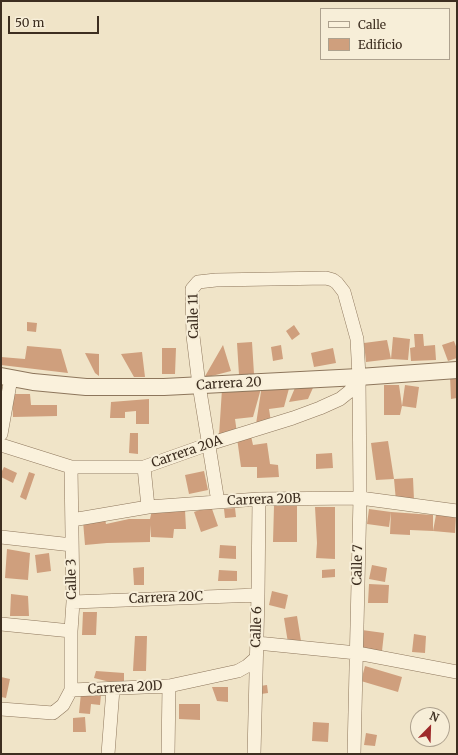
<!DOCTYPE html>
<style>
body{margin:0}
#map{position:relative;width:458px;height:755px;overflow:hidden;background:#f0e4c8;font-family:Merriweather,serif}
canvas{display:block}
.frame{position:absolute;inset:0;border:2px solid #3d2e20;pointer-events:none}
.legend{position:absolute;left:320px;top:8px;width:130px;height:52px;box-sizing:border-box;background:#f7eed8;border:1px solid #ada18e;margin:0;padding:5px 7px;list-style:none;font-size:12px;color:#3d2e20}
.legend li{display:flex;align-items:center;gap:8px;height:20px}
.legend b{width:20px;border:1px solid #ada18e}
.north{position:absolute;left:410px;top:707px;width:40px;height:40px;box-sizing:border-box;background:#f7eed8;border:1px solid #ada18e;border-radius:50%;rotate:23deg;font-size:11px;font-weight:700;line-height:16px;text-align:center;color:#3d2e20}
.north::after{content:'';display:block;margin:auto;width:14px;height:18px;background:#9e2a2b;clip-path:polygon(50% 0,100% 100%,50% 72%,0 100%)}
.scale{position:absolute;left:8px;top:16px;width:91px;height:18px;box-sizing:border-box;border:2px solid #3d2e20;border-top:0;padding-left:5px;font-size:12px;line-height:14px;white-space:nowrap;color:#3d2e20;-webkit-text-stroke:3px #f7eed8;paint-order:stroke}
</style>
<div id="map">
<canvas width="458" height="755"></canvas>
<div class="frame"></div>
<ul class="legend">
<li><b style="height:5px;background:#faf1dc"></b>Calle</li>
<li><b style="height:11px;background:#cf9f7d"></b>Edificio</li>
</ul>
<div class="north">N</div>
<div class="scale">50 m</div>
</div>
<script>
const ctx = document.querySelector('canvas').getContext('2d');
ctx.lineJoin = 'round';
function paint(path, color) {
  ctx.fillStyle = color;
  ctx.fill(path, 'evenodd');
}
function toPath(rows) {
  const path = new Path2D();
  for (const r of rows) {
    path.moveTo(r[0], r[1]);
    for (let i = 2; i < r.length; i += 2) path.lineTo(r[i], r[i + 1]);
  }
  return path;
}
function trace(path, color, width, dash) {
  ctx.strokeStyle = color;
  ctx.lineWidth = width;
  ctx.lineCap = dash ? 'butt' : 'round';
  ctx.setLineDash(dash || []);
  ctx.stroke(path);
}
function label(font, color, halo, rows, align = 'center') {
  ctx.font = font + ' Merriweather,serif';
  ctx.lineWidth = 4;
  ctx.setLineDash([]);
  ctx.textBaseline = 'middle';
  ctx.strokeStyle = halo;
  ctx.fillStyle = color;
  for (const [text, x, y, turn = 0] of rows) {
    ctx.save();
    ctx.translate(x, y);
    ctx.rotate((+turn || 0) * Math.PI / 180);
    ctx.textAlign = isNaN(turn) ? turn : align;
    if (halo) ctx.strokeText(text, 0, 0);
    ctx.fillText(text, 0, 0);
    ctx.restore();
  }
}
const building = toPath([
 [27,322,37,323,36,332,27,331],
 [294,325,300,334,292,340,286,331],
 [414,334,423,334,424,346,435,345,436,360,411,361,410,348,415,347],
 [393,337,410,339,408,360,391,359,366,362,364,343,387,340,391,359],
 [454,341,457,349,457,358,448,361,442,345],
 [252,342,254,374,239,375,237,343],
 [223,345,231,371,204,378],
 [281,345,283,359,273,361,271,347],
 [27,346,61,349,68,373,1,365,1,357,25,359],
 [162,348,176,348,175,374,162,374],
 [333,348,336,363,314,367,311,353],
 [142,352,145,377,134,377,121,354],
 [85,353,99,354,99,376,95,373],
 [457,375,457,398,451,399,450,376],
 [291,381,284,407,269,409,271,422,256,424,262,385,253,417,235,419,237,433,219,436,222,389],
 [316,381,308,399,289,402,297,383],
 [384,385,399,385,402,406,400,415,384,415],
 [405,385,419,387,416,408,402,406],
 [12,394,30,394,31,405,57,405,57,416,13,417],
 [149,399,149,424,136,424,136,411,125,412,125,418,110,418,111,402],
 [130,433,138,433,138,454,129,453],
 [251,436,253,445,267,443,270,464,278,465,279,477,257,478,257,467,241,467,237,438],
 [388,441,394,479,376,480,371,443],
 [332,453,333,468,316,469,316,454],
 [4,467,17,473,13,483,1,477,1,473],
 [204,471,208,490,189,494,185,475],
 [29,472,35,474,26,500,20,497],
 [413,478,414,500,396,501,394,479],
 [211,506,218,526,201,532,194,512],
 [274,506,297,506,297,542,273,542],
 [315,507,335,507,335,559,316,558,317,543],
 [235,508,236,517,225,518,224,509],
 [369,509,391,512,433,515,433,531,410,530,410,535,390,534,391,512,389,527,367,524],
 [152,510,185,510,186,529,174,529,173,538,151,537,150,525,150,542,107,543,85,545,83,521,105,519,106,524,129,519,150,519],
 [436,515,456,515,455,533,433,531],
 [220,545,236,546,236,559,219,558],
 [7,549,30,553,28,580,5,578],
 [49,553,51,571,37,573,35,555],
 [372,565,387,568,385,582,369,579],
 [144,567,144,585,134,585,133,568],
 [335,569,335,577,322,578,322,570],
 [219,570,237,571,237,581,218,581],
 [369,584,389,585,388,603,368,603],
 [272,591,288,595,285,609,269,605],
 [11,594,28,596,29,616,10,616],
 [83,612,97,612,96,635,82,635],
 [297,616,301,641,288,643,284,618],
 [362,630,384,633,382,651,360,648],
 [414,634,426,636,425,653,412,652],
 [135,636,147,636,146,671,133,671],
 [365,666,402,677,398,692,361,681],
 [96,671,124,673,124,683,110,682,94,678],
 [1,677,10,679,6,698,1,697],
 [267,685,268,693,261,694,260,686],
 [212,687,228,687,228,702,217,701],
 [81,693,101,695,100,705,91,704,90,714,79,713],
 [179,704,200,704,200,720,179,719],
 [85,717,86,732,73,732,73,718],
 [313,722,329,723,328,742,312,741],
 [366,733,377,735,375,746,364,745]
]);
const minor = toPath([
 [1,434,11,378],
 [1,445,71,467,144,467,209,444,293,418,320,408,340,399,350,391,359,377],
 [144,467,148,507],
 [218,502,199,385,193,336,192,289,198,282,216,280,326,278,333,280,337,283,344,292,357,339,359,377,360,498,354,754],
 [72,520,148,507,259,499,360,498,457,511],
 [1,537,72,545],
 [73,602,258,595],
 [1,624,71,631],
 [257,643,357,653,457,672],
 [71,690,71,631,73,602,71,467],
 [1,709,53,713,63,705,71,690,169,686,238,671,247,666,256,658],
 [108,754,113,689],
 [168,754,169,686],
 [254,754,258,595,259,499]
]);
const tertiary = toPath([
 [1,376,33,382,86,387,164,387,359,377,457,370]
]);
const streetNames = [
 ["Calle 11",194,316,-91],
 ["Carrera 20",229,384,-3],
 ["Carrera 20A",187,452,-19],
 ["Carrera 20B",264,500,-2],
 ["Calle 7",358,565,-89],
 ["Calle 3",72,579,-91],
 ["Carrera 20C",166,598,-2],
 ["Calle 6",257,627,-88],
 ["Carrera 20D",125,688,-3]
];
paint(building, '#cf9f7d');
trace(minor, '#8d765c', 14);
trace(tertiary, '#8d765c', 18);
trace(minor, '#faf1dc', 13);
trace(tertiary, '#faf1dc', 16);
label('13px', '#3d2e20', '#f7eed8', streetNames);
</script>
